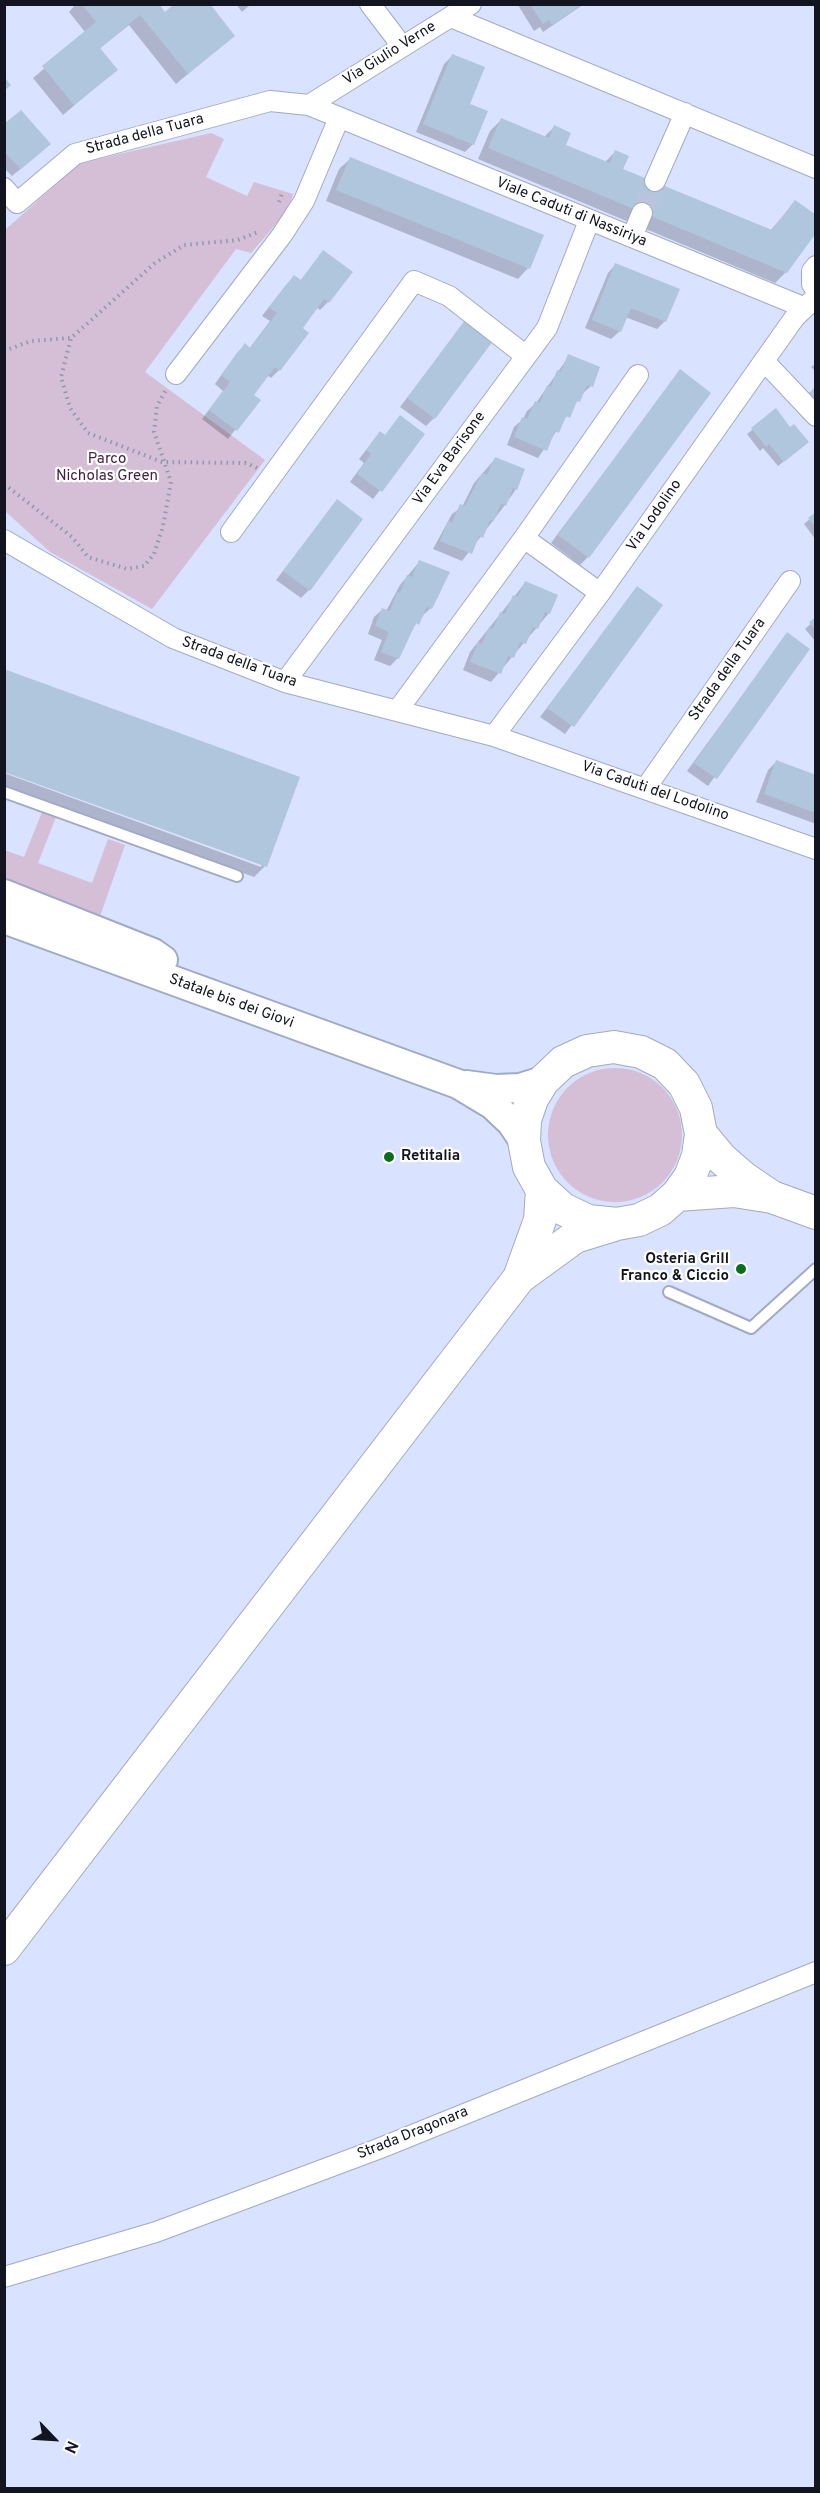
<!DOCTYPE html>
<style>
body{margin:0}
#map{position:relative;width:820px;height:2493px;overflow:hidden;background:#d9e2fe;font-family:Overpass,sans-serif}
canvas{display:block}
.frame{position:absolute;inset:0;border:6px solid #12151f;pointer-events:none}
.north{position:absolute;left:24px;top:2409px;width:60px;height:60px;-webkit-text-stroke:4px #fff;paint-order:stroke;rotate:115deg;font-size:16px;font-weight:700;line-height:24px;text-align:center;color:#12151f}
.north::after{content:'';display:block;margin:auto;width:21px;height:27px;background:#12151f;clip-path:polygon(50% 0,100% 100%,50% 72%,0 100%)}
</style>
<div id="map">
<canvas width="820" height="2493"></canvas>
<div class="frame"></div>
<div class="north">N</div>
</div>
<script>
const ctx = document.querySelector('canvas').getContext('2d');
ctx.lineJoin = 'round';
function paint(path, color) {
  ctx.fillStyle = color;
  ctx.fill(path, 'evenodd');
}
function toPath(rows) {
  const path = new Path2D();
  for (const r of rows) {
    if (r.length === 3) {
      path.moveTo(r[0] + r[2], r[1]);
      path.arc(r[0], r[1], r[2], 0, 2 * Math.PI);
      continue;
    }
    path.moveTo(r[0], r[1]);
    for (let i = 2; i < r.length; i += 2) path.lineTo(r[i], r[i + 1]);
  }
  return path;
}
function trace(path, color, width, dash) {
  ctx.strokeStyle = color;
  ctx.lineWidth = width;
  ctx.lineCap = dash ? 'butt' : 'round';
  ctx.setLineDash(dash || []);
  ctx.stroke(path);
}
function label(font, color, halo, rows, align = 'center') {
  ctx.font = font + ' Overpass,sans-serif';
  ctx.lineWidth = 4.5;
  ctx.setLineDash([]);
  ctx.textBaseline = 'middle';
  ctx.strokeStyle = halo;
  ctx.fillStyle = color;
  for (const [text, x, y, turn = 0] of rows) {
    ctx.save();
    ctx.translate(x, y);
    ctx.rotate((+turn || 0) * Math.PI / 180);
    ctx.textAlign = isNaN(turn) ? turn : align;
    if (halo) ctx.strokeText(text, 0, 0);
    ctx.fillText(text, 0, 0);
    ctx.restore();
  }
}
const green = toPath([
 [211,133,224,139,206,177,247,196,254,182,293,194,289,209,251,253,236,249,145,372,265,460,152,609,50,552,5,511,5,230,80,163],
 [42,812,56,817,38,863,92,883,108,839,125,845,98,922,5,890,4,850,24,857],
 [615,1135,67]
]);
const shadow = toPath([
 [76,4,157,4,165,14,233,36,176,84,129,25,99,49,116,70,63,115,33,78,86,33,69,12],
 [236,4,251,4,242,12],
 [584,4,543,32,540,27,534,31,518,5],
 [452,56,468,105,473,144,465,152,416,132,444,64],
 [501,120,544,137,554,127,564,146,604,163,615,152,622,170,770,231,795,202,786,272,775,283,478,159,490,131],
 [4,126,41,152,12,176,4,168],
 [350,159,528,268,518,279,326,201,339,169],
 [323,252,328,302,320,310,316,307,300,328,307,333,279,370,271,378,267,375,252,395,258,400,228,439,202,419,223,391,215,384,237,353,245,345,249,349,270,321,262,316,286,285,294,277,300,281],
 [616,264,665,321,657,329,625,317,620,331,611,339,585,328,608,273],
 [465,322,434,418,426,426,400,407],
 [569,356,591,386,582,394,538,458,507,445,514,427,523,419,527,411,536,403],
 [816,363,816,372,811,367],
 [680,371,588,557,580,565,551,543],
 [776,411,802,447,778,466,763,448,760,451,747,434],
 [380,433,384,436,423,434,373,499,350,482,364,463,359,459],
 [495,459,516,489,505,505,462,561,433,549,452,514,462,507,474,483],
 [337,501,309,590,301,598,276,580],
 [816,514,816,540,804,524],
 [420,561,431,608,422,616,409,633,398,658,390,666,374,660,382,640,368,634,374,617,383,609,386,611,400,585],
 [525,583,549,613,491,682,463,670,470,652],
 [637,588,661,606,565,734,540,717],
 [816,619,816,642,805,629],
 [787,634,808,649,708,786,687,771],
 [776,762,816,777,816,824,756,802,768,770],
 [4,773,261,867,298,777,265,866,254,877,4,786]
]);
const building = toPath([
 [82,4,159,4,165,12,174,4,210,4,235,36,188,74,140,15,100,48,118,70,74,105,42,66,96,22],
 [530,4,583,4,552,25,549,20,543,24],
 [452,54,485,67,470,104,488,111,474,145,423,124],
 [4,77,11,85,4,91],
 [21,110,51,144,21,169,4,152,4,124],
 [501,118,549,138,554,125,571,133,566,145,610,163,615,150,629,156,623,169,772,230,795,200,816,215,816,233,787,273,488,148],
 [350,157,544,235,530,269,336,190],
 [323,250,353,272,329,303,324,299,303,328,309,333,280,371,275,367,254,395,261,400,237,431,209,410,230,382,221,375,245,343,250,348,277,313,269,307,294,275,301,280],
 [615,263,680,289,666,322,631,308,621,332,592,320],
 [465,320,493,341,435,419,407,398],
 [568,354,600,367,593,387,587,385,580,402,577,401,570,418,566,416,559,433,555,431,547,451,514,437,522,417,527,419,535,401,540,403,547,385,551,387,557,370,561,372],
 [680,369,711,393,589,558,558,535],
 [816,386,816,400,809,393],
 [776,408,790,427,794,424,809,442,784,462,769,444,766,447,751,428],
 [400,415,425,434,382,492,357,474,371,454,366,450,380,431,385,435],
 [495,457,525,469,517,490,513,488,506,506,501,503,494,521,490,520,483,538,479,536,472,554,440,541,448,521,452,523,460,504,465,506,482,473,487,475],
 [337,499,363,519,310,591,283,571],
 [816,512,816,528,808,518],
 [419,560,450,572,432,609,427,607,419,625,416,623,399,659,381,652,389,632,375,626,382,608,390,611,397,592,400,593,407,575,412,577],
 [525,581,558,595,550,614,545,612,538,629,533,627,526,644,520,642,514,658,508,656,501,674,470,662,478,642,482,644,489,627,493,629,500,612,505,614,513,595,518,597],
 [637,586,663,605,574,727,547,708],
 [816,617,816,631,809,622],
 [787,632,810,649,717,779,694,763],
 [4,669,300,777,267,867,4,772],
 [776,760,816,775,816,813,764,794]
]);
const minorTunnel = toPath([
 [642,213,655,181]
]);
const path = toPath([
 [279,202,283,191],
 [4,351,31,341,70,338],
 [257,468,246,463,162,462,88,433,70,408,61,377,71,338,155,263,184,245,238,240,258,232],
 [4,484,72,537,88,557,127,569,144,566,154,554,163,526,171,482,154,432,157,406,167,388]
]);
const service = toPath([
 [4,792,237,876],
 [669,1292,751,1328,816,1269]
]);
const minor = toPath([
 [370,4,402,46],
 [451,17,816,168],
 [309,105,471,4],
 [655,181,685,113],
 [4,188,17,203,75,154,270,101,309,105,803,307],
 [632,237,642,213],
 [816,266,812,271,812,284,816,290],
 [765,362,816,416],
 [176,374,282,235,304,201,339,118],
 [231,532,414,281,449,296,526,356],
 [524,538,600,593],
 [4,540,173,638,285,682,494,736,816,849],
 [285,682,547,328,589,221],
 [397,711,524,538,638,375],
 [494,736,600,593,795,317,816,297],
 [645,789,790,581],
 [4,2277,156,2232,378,2149,816,1972]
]);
const secondary = toPath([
 [4,894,153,953,163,960],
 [4,919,458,1084,493,1105,511,1122,524,1141],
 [466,1085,496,1089,520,1088,543,1081]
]);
const primary = toPath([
 [701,1134,698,1156,690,1177,677,1195,660,1210,639,1220,617,1224,588,1221,563,1209,542,1190,529,1167,524,1141,525,1120,532,1099,543,1081,563,1062,587,1051,614,1047,641,1052,665,1064,684,1084,696,1108,701,1134,721,1158,744,1178,772,1197],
 [677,1195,734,1191,772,1197,816,1213],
 [520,1277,575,1237,614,1225],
 [4,1949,519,1278,540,1220,542,1190]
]);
const markers = [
 [389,1157,6,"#0a6e1d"],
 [741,1269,6,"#0a6e1d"]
];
const streetNames = [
 ["Via Giulio Verne",390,54,-32],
 ["Strada della Tuara",145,135,-15],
 ["Viale Caduti di Nassiriya",571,213,22],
 ["Via Eva Barisone",450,459,-54],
 ["Via Lodolino",655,516,-55],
 ["Strada della Tuara",239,663,20],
 ["Strada della Tuara",728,670,-55],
 ["Via Caduti del Lodolino",655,792,19],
 ["Statale bis dei Giovi",231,1002,20],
 ["Strada Dragonara",413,2134,-22]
];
const parkNames = [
 ["Parco",107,460],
 ["Nicholas Green",107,477]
];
const poiNames = [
 ["Retitalia",401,1157],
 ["Osteria Grill",729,1260,"right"],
 ["Franco & Ciccio",729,1277,"right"]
];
paint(green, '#d4bfd7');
paint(shadow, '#0003');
paint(building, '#afc6dc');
trace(minorTunnel, '#bbc3dd', 20, [20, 10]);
trace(service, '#a1aac5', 14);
trace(minor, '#a1aac5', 22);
trace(secondary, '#a1aac5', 32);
trace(primary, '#a1aac5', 34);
trace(path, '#9097ac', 4, [1.5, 4.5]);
trace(service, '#fff', 10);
trace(minor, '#fff', 20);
trace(secondary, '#fff', 28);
trace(primary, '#fff', 32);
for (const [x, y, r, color] of markers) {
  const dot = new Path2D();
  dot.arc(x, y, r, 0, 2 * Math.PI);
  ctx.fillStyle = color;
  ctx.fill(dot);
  trace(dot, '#fff', 2);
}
label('15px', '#12151f', '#fff', streetNames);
label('15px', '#402045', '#fff', parkNames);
label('bold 15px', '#12151f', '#fff', poiNames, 'left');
</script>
